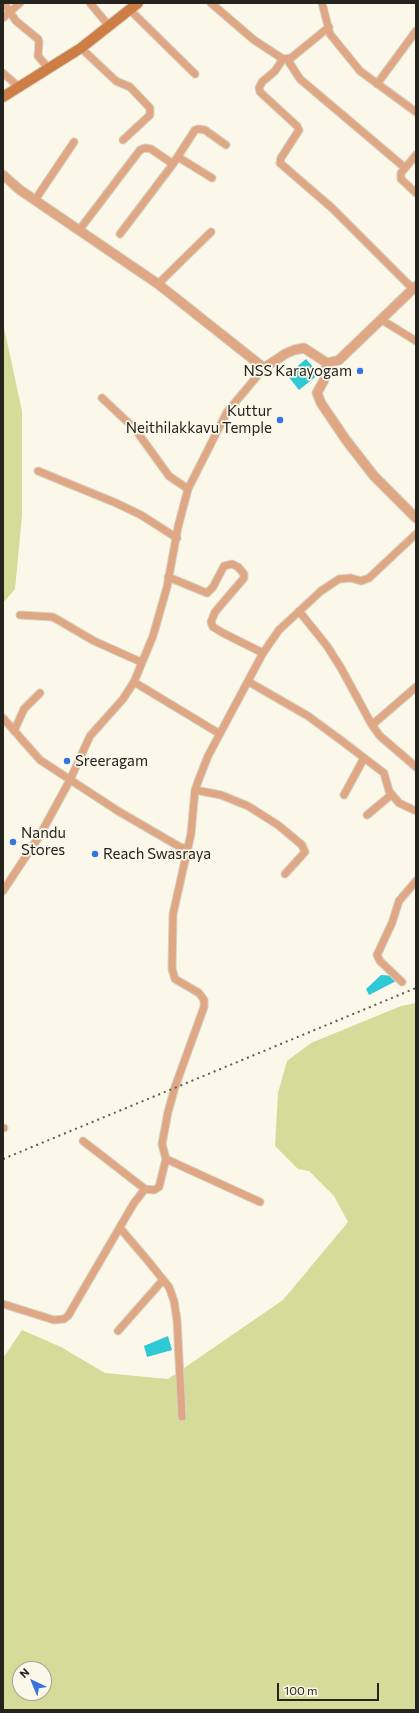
<!DOCTYPE html>
<style>
body{margin:0}
#map{position:relative;width:419px;height:1713px;overflow:hidden;background:#fbf8ea;font-family:Commissioner,sans-serif}
canvas{display:block}
.frame{position:absolute;inset:0;border:4px solid #24231e;pointer-events:none}
.north{position:absolute;left:12px;top:1661px;width:40px;height:40px;box-sizing:border-box;background:#fbf8ea;border:1px solid #a5a398;border-radius:50%;rotate:316deg;font-size:11px;font-weight:700;line-height:16px;text-align:center;color:#24231e}
.north::after{content:'';display:block;margin:auto;width:14px;height:18px;background:#3573e1;clip-path:polygon(50% 0,100% 100%,50% 72%,0 100%)}
.scale{position:absolute;left:277px;top:1683px;width:102px;height:18px;box-sizing:border-box;border:2px solid #24231e;border-top:0;padding-left:5px;font-size:12px;line-height:14px;white-space:nowrap;color:#24231e;-webkit-text-stroke:3px #fbf8ea;paint-order:stroke}
</style>
<div id="map">
<canvas width="419" height="1713"></canvas>
<div class="frame"></div>
<div class="north">N</div>
<div class="scale">100 m</div>
</div>
<script>
const ctx = document.querySelector('canvas').getContext('2d');
ctx.lineJoin = 'round';
function paint(path, color) {
  ctx.fillStyle = color;
  ctx.fill(path, 'evenodd');
}
function toPath(rows) {
  const path = new Path2D();
  for (const r of rows) {
    path.moveTo(r[0], r[1]);
    for (let i = 2; i < r.length; i += 2) path.lineTo(r[i], r[i + 1]);
  }
  return path;
}
function trace(path, color, width, dash) {
  ctx.strokeStyle = color;
  ctx.lineWidth = width;
  ctx.lineCap = dash ? 'butt' : 'round';
  ctx.setLineDash(dash || []);
  ctx.stroke(path);
}
function label(font, color, halo, rows, align = 'center') {
  ctx.font = font + ' Commissioner,sans-serif';
  ctx.lineWidth = 3.5;
  ctx.setLineDash([]);
  ctx.textBaseline = 'middle';
  ctx.strokeStyle = halo;
  ctx.fillStyle = color;
  for (const [text, x, y, turn = 0] of rows) {
    ctx.save();
    ctx.translate(x, y);
    ctx.rotate((+turn || 0) * Math.PI / 180);
    ctx.textAlign = isNaN(turn) ? turn : align;
    if (halo) ctx.strokeText(text, 0, 0);
    ctx.fillText(text, 0, 0);
    ctx.restore();
  }
}
const green = toPath([
 [3,323,22,411,22,516,15,589,3,603],
 [416,1003,416,1710,3,1710,3,1358,22,1330,61,1347,105,1373,168,1379,283,1300,348,1222,334,1196,309,1171,298,1169,275,1146,278,1093,287,1061,311,1043,401,1006],
 [20,1669,44,1669,44,1693,20,1693]
]);
const water = toPath([
 [306,359,319,374,299,390,287,375],
 [381,975,394,976,398,980,369,995,366,989],
 [168,1336,172,1350,147,1357,144,1346]
]);
const minor = toPath([
 [4,3,16,21,38,39,39,42,38,56,49,69],
 [90,3,109,26],
 [211,3,254,40,283,59,291,58,329,27],
 [322,3,330,34,360,71,416,112],
 [129,9,195,74],
 [3,18,20,3],
 [81,48,116,81,130,87,150,108,150,115,123,140],
 [283,59,275,71,262,82,259,88,260,92,297,126,299,130,281,158,280,163,332,208,413,289],
 [287,59,300,79,404,167],
 [3,73,20,88],
 [377,84,416,31],
 [416,155,401,173,401,179,416,193],
 [178,157,212,178],
 [35,200,74,142],
 [80,229,140,150,145,148,151,149,173,164],
 [120,234,173,164,195,130,198,129,205,130,226,145],
 [158,284,211,232],
 [382,320,416,341],
 [102,398,135,429,169,476,188,489],
 [38,471,116,503,141,515,177,538],
 [168,577,207,593,213,587,224,566,232,564,238,567,244,574,244,578,215,612,211,622,213,627,223,633,263,653],
 [299,611,327,646,341,668,372,725,380,736,416,767],
 [20,615,53,617,94,641,141,662],
 [134,682,220,734],
 [249,682,308,716,342,741,384,773,389,791,399,803,416,811],
 [3,718,40,760,118,811,180,847,188,849],
 [372,725,416,687],
 [14,731,24,709,40,693],
 [195,790,221,795,248,806,278,825,302,845,305,852,285,874],
 [344,795,364,758],
 [367,815,391,795],
 [3,891,40,835,70,780,90,736,123,699,134,682,153,636,167,587,178,527,188,489,227,412,264,368],
 [402,982,380,961,377,955,392,923,399,901,416,881],
 [3,1128,4,1128],
 [83,1141,145,1189],
 [166,1159,260,1202],
 [120,1228,148,1261,169,1287,174,1301,177,1320,182,1417],
 [3,1304,54,1320,64,1319,68,1316,134,1203,145,1189,154,1190,159,1187,166,1159,162,1144,168,1112,175,1087,204,1007,204,1000,199,993,175,979,172,969,173,914,191,834,195,790,199,779,208,756,263,653,279,630,321,591,339,579,351,578,361,581,369,578,416,534],
 [118,1331,163,1280]
]);
const tertiary = toPath([
 [3,175,20,190,158,284,264,368,285,354,294,350,304,348,327,363,324,380,317,393,321,403,346,440,374,476,416,518],
 [327,363,339,360,416,286]
]);
const secondary = toPath([
 [3,97,81,48,138,3]
]);
const rail = toPath([
 [3,1159,416,988]
]);
const markers = [
 [360,371,4,"#3573e1"],
 [280,420,4,"#3573e1"],
 [67,761,4,"#3573e1"],
 [13,842,4,"#3573e1"],
 [95,854,4,"#3573e1"]
];
const poiNames = [
 ["NSS Karayogam",352,371,"right"],
 ["Kuttur",272,411,"right"],
 ["Neithilakkavu Temple",272,428,"right"],
 ["Sreeragam",75,761],
 ["Nandu",21,833],
 ["Stores",21,850],
 ["Reach Swasraya",103,854]
];
paint(green, '#d5db99');
paint(water, '#2ec9d4');
trace(minor, '#d4d2c5', 9);
trace(tertiary, '#d4d2c5', 11);
trace(secondary, '#d4d2c5', 12);
trace(minor, '#dfa783', 7);
trace(tertiary, '#dfa783', 9);
trace(secondary, '#ce7d45', 10);
trace(rail, '#5d5b54', 2, [2, 4]);
for (const [x, y, r, color] of markers) {
  const dot = new Path2D();
  dot.arc(x, y, r, 0, 2 * Math.PI);
  ctx.fillStyle = color;
  ctx.fill(dot);
  trace(dot, '#fbf8ea', 1.5);
}
label('15px', '#24231e', '#fbf8ea', poiNames, 'left');
</script>
